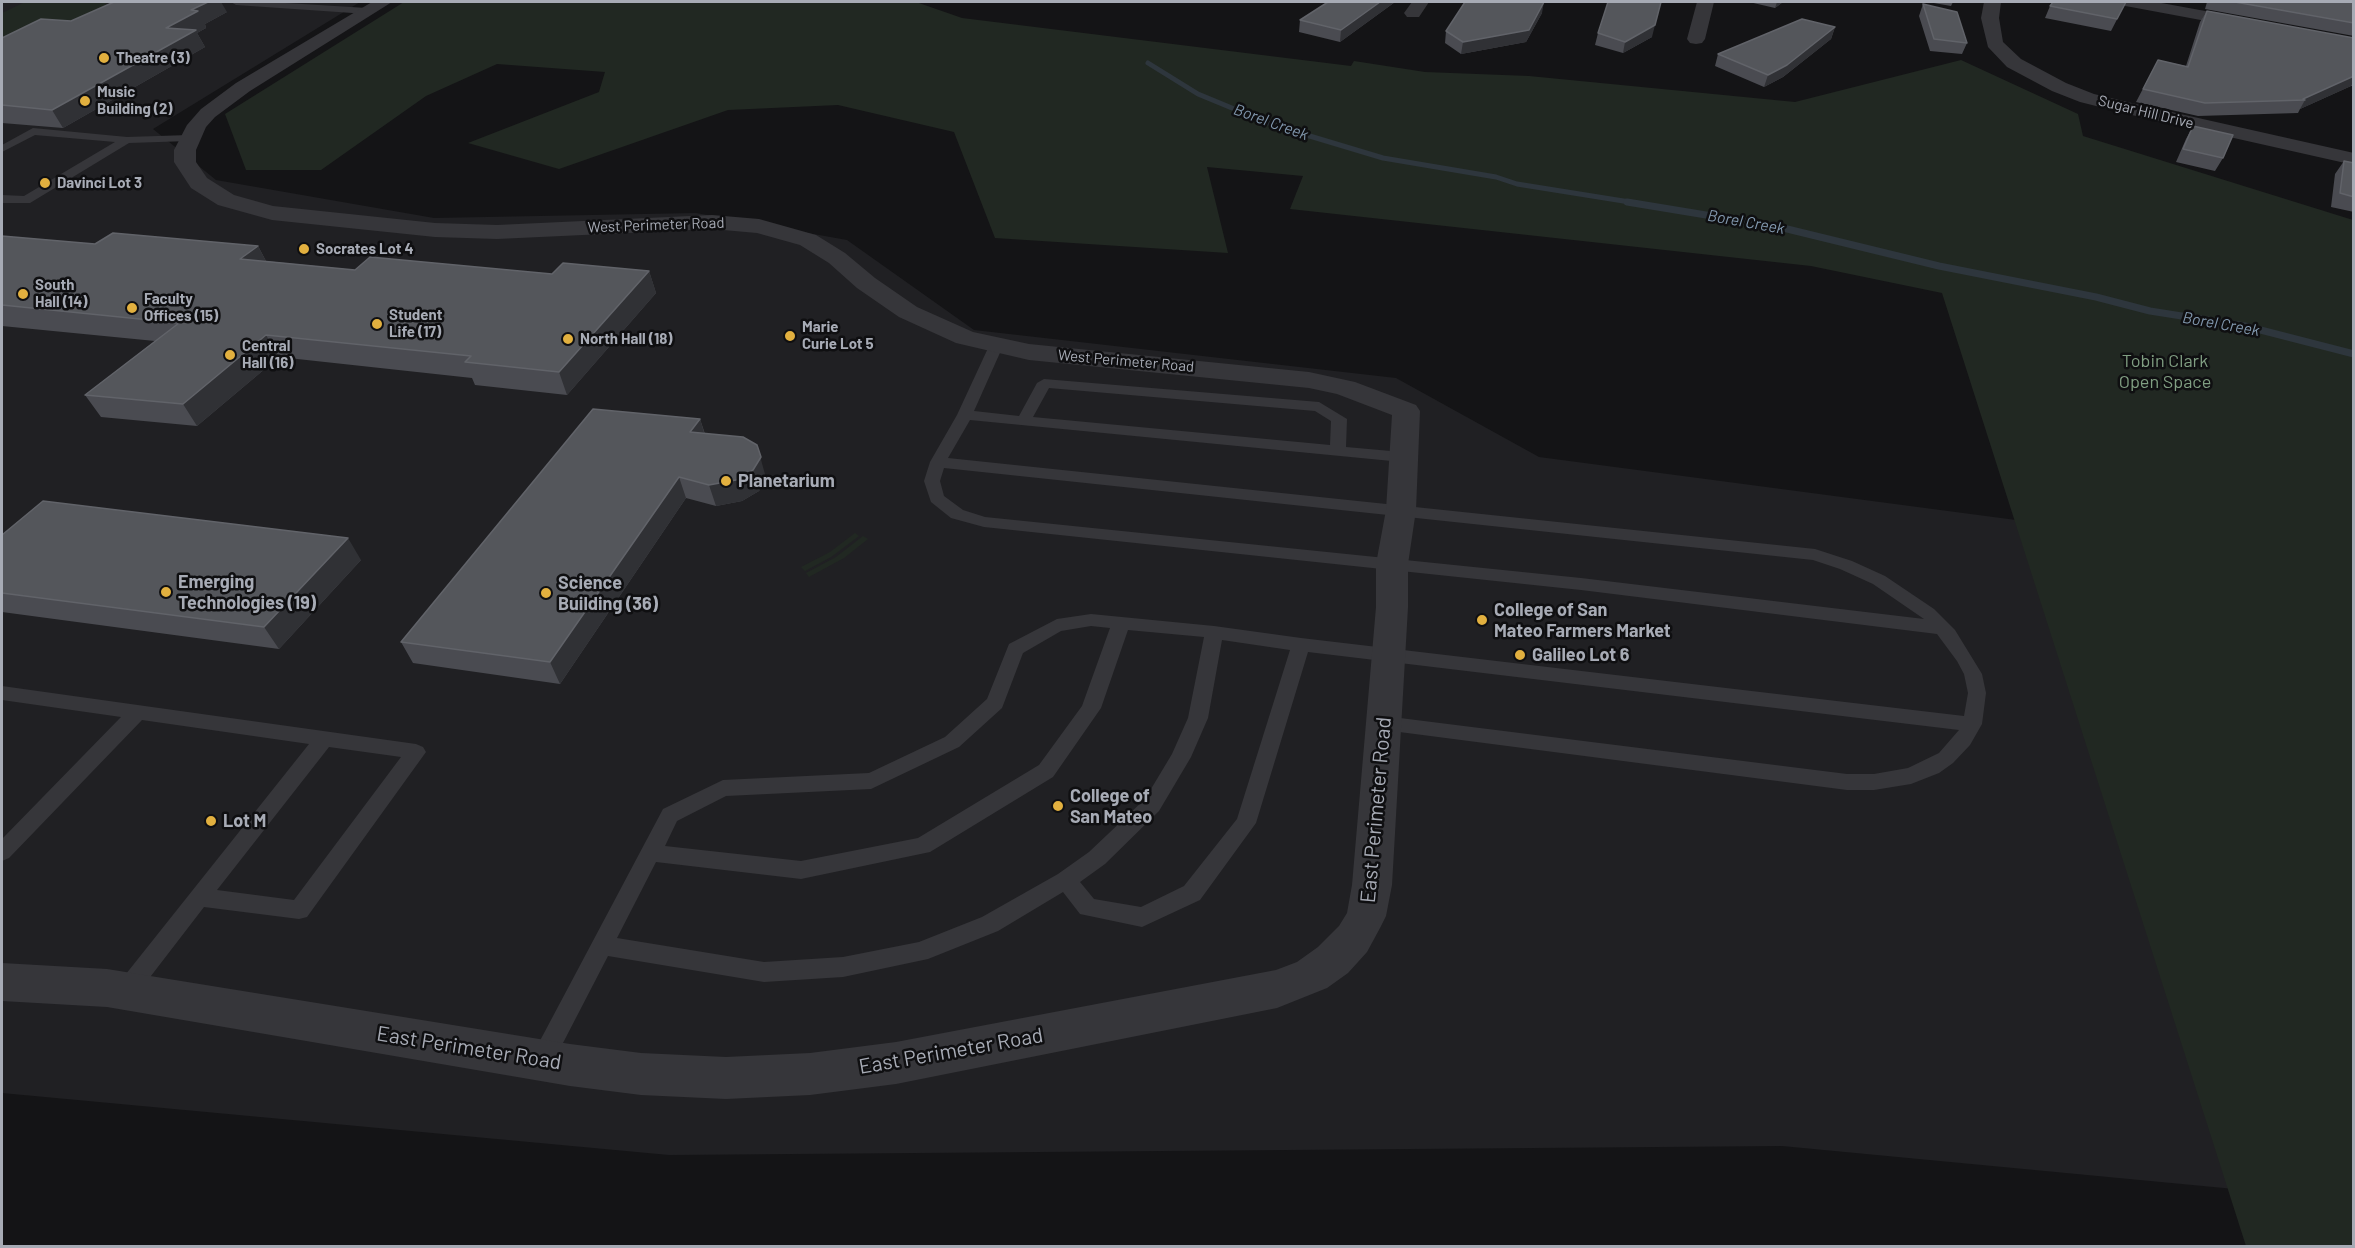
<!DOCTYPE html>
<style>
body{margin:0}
#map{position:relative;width:2355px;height:1248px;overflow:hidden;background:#141416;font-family:Barlow,sans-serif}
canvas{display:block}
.frame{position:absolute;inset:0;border:3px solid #a7abb5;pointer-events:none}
</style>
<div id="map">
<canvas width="2355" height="1248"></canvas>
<div class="frame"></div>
</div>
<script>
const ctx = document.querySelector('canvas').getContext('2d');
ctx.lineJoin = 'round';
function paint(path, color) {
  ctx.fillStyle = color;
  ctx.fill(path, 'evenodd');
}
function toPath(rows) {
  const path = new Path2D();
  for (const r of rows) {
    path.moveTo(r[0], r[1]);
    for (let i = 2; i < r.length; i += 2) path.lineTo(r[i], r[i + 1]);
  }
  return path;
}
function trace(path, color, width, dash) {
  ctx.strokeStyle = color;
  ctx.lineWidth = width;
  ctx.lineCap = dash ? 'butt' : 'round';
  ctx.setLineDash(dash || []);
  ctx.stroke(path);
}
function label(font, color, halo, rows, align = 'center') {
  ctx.font = font + ' Barlow,sans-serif';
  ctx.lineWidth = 5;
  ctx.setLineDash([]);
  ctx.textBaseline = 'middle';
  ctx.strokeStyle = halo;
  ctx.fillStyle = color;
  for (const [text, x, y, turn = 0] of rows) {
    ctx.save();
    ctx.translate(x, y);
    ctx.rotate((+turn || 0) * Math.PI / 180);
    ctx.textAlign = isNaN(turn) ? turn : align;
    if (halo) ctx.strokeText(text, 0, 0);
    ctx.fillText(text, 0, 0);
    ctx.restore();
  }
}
const built = toPath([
 [2,2,360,2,153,129,216,180,434,218,696,213,847,240,974,330,1396,378,1539,457,2016,520,2245,1190,1782,1146,669,1155,2,1093]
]);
const green = toPath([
 [25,2,107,2,105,5,116,7,2,59,2,13],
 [404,2,916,2,962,18,1351,66,1354,61,1425,72,1529,76,1795,102,1961,60,2078,114,2083,136,2353,220,2353,1246,2246,1246,1942,293,1811,266,1290,209,1303,176,1207,167,1228,253,995,238,954,132,838,105,728,110,559,169,468,143,599,92,605,72,497,64,426,96,321,170,246,170,225,114],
 [855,533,859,536,831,557,805,571,801,567,830,552],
 [863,536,868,539,844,558,809,577,806,573,836,557]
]);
const streamFar1 = toPath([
 [1148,63,1198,94,1273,125,1383,158,1496,177,1517,184,1636,203]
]);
const stream = toPath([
 [1627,202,1779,227,1939,266,2096,297,2150,311,2245,326,2354,354]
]);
const service = toPath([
 [231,2,270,2,367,8,372,11,367,14,236,5,231,2],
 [33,128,127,137,189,135,195,138,189,141,129,143,30,203,2,203,2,195,24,196,115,142,35,135,2,152,2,145,33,128],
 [996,342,1003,346,974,411,1019,416,1037,383,1044,379,1319,402,1347,419,1346,447,1402,452,1410,457,1402,462,970,420,948,458,1815,549,1852,561,1885,576,1934,609,1955,630,1982,674,1986,693,1982,724,1970,745,1953,763,1939,773,1911,784,1874,790,1847,790,1384,730,1377,728,1374,723,1377,718,1384,716,1847,774,1874,774,1908,768,1939,753,1959,730,1308,652,1256,823,1200,900,1142,927,1080,914,1063,892,998,931,928,959,843,977,764,982,608,956,550,1068,542,1071,534,1068,530,1060,534,1052,663,809,723,780,869,773,945,737,987,699,1009,644,1057,619,1091,614,1214,626,1301,638,1964,716,1968,693,1964,674,1957,661,1937,634,1581,590,984,527,951,518,931,502,924,481,930,462,957,415,989,346,996,342],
 [1049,388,1315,411,1331,421,1330,445,1033,417,1049,388],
 [944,468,1813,560,1840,569,1873,584,1924,619,1581,578,985,517,963,510,944,496,940,481,944,468],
 [1091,626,1110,628,1082,706,1039,765,918,838,801,861,665,846,677,821,726,796,871,789,959,747,1002,708,1023,653,1061,631,1091,626],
 [1128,630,1204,637,1188,718,1172,754,1145,799,1089,852,1058,874,982,917,919,942,843,957,764,962,617,938,656,862,801,879,930,852,1053,777,1101,708,1128,630],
 [1222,640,1290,650,1237,819,1184,886,1141,907,1094,899,1080,882,1105,864,1159,811,1191,757,1208,718,1222,640],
 [2,686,416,744,423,747,426,752,307,917,299,919,204,907,134,998,126,1001,118,998,114,991,118,984,309,744,142,720,9,858,2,861,2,839,121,717,2,700,2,686],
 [329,747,401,757,294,900,217,890,329,747]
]);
const minor = toPath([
 [372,2,392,2,250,91,215,117,206,127,196,150,196,162,207,178,234,195,273,206,435,223,497,225,712,215,759,219,816,235,845,253,875,278,917,307,973,332,1029,344,1309,372,1355,382,1416,405,1420,411,1416,510,1408,564,1408,607,1392,885,1386,916,1380,928,1367,952,1348,973,1327,988,1277,1008,896,1084,810,1095,726,1099,641,1095,570,1086,107,1007,2,1001,2,963,107,969,570,1044,641,1053,726,1057,810,1053,896,1042,1276,970,1297,962,1318,947,1339,926,1347,913,1352,885,1376,607,1376,564,1386,510,1392,415,1337,394,1309,388,1029,360,956,343,899,317,857,288,829,263,800,245,757,233,712,229,497,239,435,237,272,220,218,205,191,188,174,162,174,150,187,125,201,109,236,83,372,2],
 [1412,2,1429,2,1419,17,1407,17,1404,13,1412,2],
 [1697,2,1714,2,1705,39,1702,43,1696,44,1690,43,1687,39,1697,2],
 [1984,2,2001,2,1999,18,2003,42,2021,59,2066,83,2094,94,2136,104,2354,153,2354,165,2136,116,2080,102,2052,91,2007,67,1988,47,1981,18,1984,2],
 [2123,2,2156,2,2249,19,2255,20,2258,24,2255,28,2249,29,2131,7,2125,6,2123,2]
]);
const wall = toPath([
 [1395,2,1340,42,1299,32,1300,20],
 [1749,2,1783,2,1775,8],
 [1928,2,1953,2,1951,6],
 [2126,2,2111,31,2045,18,2050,6],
 [2205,2,2354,2,2354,36,2205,9,2207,2],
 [1923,4,1967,43,1962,54,1930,51,1919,16],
 [2207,11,2354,38,2354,86,2351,86,2300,109,2298,113,2198,116,2136,102,2158,60,2186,66,2200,22],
 [227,12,205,24,206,28,197,33,205,47,63,128,2,123,2,38,71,21],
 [1542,13,1526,42,1461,54,1445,43,1446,31],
 [1835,27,1831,39,1783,77,1764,87,1715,66,1718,54],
 [1598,33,1652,37,1623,53,1595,45],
 [2193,126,2223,158,2215,171,2176,162,2186,139],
 [2344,161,2354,163,2354,212,2331,207,2335,174],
 [2,236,95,244,258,246,266,261,355,270,552,274,649,271,656,293,567,395,475,385,472,378,279,357,197,426,101,417,85,395,155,341,2,326],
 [700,419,705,434,766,478,759,491,742,501,716,506,686,498,560,684,413,663,401,642],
 [2,535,361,560,279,649,2,612]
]);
const shadedWall = toPath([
 [208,2,221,2,227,12,205,24,206,28,197,33,205,47,63,128,52,110,191,10],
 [1380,2,1395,2,1340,42,1341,30],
 [1544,2,1542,13,1526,42,1461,54,1463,42],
 [1777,2,1783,2,1775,8],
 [1655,25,1652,37,1623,53,1625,42],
 [1835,27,1831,39,1783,77,1764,87,1768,75],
 [2354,76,2354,81,2351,86,2300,109,2305,100,2303,99],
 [258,246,269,267,240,259],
 [649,271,656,293,567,395,559,372],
 [266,335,279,357,197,426,183,404],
 [700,419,706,439,690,432],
 [757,445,766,478,759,491,742,501,716,506,709,485],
 [679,477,686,498,560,684,550,662],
 [348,538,361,560,279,649,264,627]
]);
const building = toPath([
 [114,2,208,2,191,10,198,11,166,28,196,30,52,110,2,105,2,38,41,19,71,21,114,2],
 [1328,2,1380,2,1341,30,1300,20,1328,2],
 [1465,2,1544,2,1529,30,1463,42,1446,31,1465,2],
 [1608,2,1661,2,1655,25,1625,42,1598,33,1608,2],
 [2053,2,2126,2,2117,19,2050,6,2053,2],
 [2235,2,2354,2,2354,23,2235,2],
 [1923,4,1957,12,1967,43,1934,39,1923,4],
 [2207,11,2354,38,2354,76,2303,99,2305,100,2205,103,2143,89,2158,60,2188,67,2207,11],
 [1802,19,1835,27,1787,65,1768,75,1718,54,1802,19],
 [2193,126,2233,135,2223,158,2183,149,2193,126],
 [2344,161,2354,163,2354,197,2340,193,2344,161],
 [113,233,258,246,240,259,355,270,370,257,552,274,563,263,649,271,559,372,465,362,471,356,266,335,183,404,85,395,179,323,2,305,2,236,95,244,113,233],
 [593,409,700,419,690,432,743,437,757,445,761,457,753,470,736,480,709,485,679,477,550,662,401,642,593,409],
 [43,501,348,538,264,627,2,593,2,535,43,501]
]);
const markers = [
 [104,58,6,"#e2b03f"],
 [85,101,6,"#e2b03f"],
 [45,183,6,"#e2b03f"],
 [304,249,6,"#e2b03f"],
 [23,294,6,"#e2b03f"],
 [132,308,6,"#e2b03f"],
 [377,324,6,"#e2b03f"],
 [790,336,6,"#e2b03f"],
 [568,339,6,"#e2b03f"],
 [230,355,6,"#e2b03f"],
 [726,481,6,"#e2b03f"],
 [166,592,6,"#e2b03f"],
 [546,593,6,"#e2b03f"],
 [1482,620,6,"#e2b03f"],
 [1520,655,6,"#e2b03f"],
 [1058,806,6,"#e2b03f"],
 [211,821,6,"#e2b03f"]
];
const farPoinames = [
 ["Theatre (3)",116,58],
 ["Music",97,92],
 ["Building (2)",97,109],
 ["Davinci Lot 3",57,183],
 ["Socrates Lot 4",316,249],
 ["South",35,285],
 ["Hall (14)",35,302],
 ["Faculty",144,299],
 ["Offices (15)",144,316],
 ["Student",389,315],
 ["Life (17)",389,332],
 ["Marie",802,327],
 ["Curie Lot 5",802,344],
 ["North Hall (18)",580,339],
 ["Central",242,346],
 ["Hall (16)",242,363]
];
const farStreetnames = [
 ["Sugar Hill Drive",2146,112,14],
 ["West Perimeter Road",656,225,-2],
 ["West Perimeter Road",1126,361,5]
];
const farWaternames = [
 ["Borel Creek",1271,122,20],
 ["Borel Creek",1746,222,10],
 ["Borel Creek",2221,324,10]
];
const parkNames = [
 ["Tobin Clark",2165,361],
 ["Open Space",2165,382]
];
const poiNames = [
 ["Planetarium",738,481],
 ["Emerging",178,582],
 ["Technologies (19)",178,603],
 ["Science",558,583],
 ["Building (36)",558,604],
 ["College of San",1494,610],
 ["Mateo Farmers Market",1494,631],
 ["Galileo Lot 6",1532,655],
 ["College of",1070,796],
 ["San Mateo",1070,817],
 ["Lot M",223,821]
];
const nearStreetnames = [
 ["East Perimeter Road",1376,810,-85],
 ["East Perimeter Road",469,1048,9],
 ["East Perimeter Road",951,1051,-10]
];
paint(built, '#202023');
paint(green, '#212822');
trace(streamFar1, '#2e363d', 5);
trace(stream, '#2e363d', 7);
paint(service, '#36363a');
paint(minor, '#36363a');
paint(wall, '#4a4b51');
paint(shadedWall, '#303135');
paint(building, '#54565b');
trace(building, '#616369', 1.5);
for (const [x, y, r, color] of markers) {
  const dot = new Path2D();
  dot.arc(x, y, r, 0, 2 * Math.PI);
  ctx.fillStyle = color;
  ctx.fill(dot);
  trace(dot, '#0f0f11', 2);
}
label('bold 15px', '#a7abb5', '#0f0f11', farPoinames, 'left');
label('15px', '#a7abb5', '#0f0f11', farStreetnames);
label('italic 16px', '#8197ad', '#0f0f11', farWaternames);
label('18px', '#809e82', '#0f0f11', parkNames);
label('bold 18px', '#a7abb5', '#0f0f11', poiNames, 'left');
label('21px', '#a7abb5', '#0f0f11', nearStreetnames);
</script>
